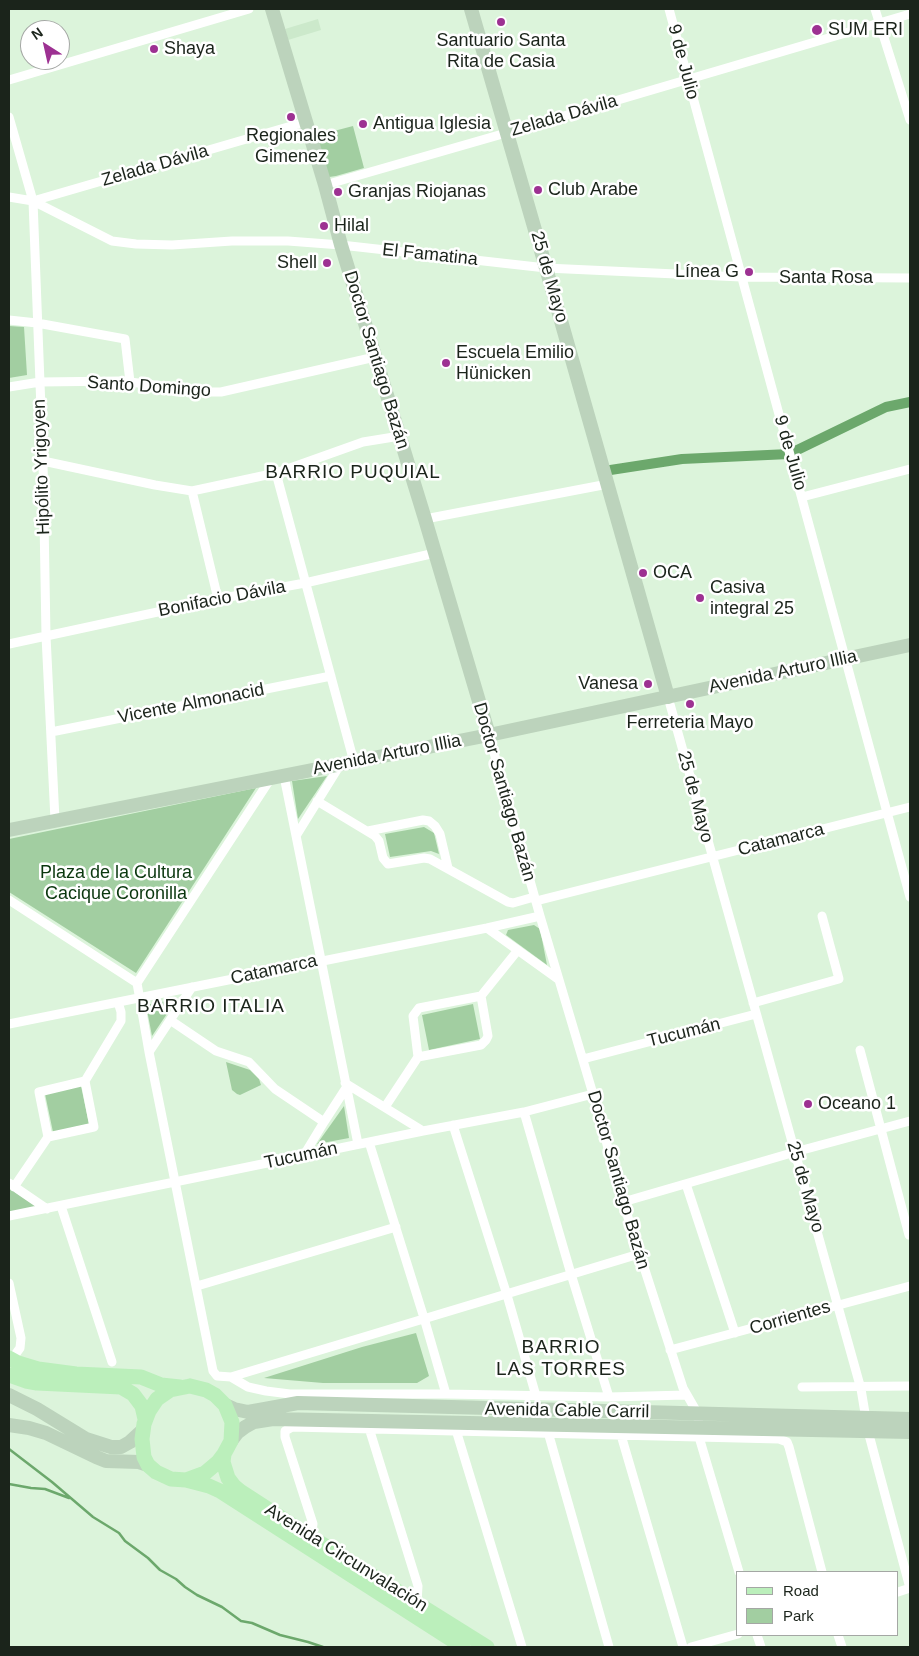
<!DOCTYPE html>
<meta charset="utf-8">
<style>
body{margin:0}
#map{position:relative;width:919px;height:1656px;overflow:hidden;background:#dcf4db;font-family:Helvetica,sans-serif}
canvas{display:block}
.frame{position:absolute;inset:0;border:10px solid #1b241b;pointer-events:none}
.legend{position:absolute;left:736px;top:1571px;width:162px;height:65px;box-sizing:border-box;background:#fff;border:1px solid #a4a7a4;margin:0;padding:6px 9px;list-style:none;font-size:15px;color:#1b241b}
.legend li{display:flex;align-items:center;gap:10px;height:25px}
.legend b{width:25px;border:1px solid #a4a7a4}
.north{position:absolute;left:20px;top:20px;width:50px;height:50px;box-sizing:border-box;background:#fff;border:1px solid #a4a7a4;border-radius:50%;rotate:325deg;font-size:14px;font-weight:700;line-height:20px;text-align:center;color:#1b241b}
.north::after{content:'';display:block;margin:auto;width:18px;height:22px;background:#9d3192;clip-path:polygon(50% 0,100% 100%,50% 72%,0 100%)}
</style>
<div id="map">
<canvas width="919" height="1656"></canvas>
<div class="frame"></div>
<ul class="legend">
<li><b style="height:6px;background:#bbefbb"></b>Road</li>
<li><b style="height:14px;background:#a2cea1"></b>Park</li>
</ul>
<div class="north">N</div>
</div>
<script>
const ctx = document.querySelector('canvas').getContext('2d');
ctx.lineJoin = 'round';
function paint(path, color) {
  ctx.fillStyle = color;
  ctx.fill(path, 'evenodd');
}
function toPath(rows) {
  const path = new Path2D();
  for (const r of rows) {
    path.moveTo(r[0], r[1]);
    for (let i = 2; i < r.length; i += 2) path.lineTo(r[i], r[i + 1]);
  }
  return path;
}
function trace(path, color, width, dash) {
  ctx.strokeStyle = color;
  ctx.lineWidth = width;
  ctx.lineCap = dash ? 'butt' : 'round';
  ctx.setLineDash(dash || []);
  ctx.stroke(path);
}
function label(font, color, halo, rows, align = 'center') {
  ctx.font = font + ' Helvetica,sans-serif';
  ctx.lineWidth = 5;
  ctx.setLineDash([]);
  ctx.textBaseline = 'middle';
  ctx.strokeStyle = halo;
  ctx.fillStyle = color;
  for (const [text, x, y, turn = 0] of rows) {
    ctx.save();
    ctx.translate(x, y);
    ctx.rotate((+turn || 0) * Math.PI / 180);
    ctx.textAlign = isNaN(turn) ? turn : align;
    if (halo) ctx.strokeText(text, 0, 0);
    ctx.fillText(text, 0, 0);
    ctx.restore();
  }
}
const built = toPath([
 [318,19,321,30,288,40,285,29]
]);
const green = toPath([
 [353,126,364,168,336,176,329,177,315,136],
 [9,326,24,327,27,375,9,378],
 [327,776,298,819,292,781],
 [256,788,136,973,9,892,9,839],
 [424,827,434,833,439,854,431,851,390,857,385,834],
 [534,925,540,929,547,965,506,935,508,930],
 [177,999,152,1036,146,1005],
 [473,1004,480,1039,429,1050,422,1015],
 [226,1062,250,1070,259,1079,261,1085,240,1095,237,1094,232,1090],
 [81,1086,89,1124,53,1132,45,1094],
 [344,1106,349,1138,317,1144],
 [9,1188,37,1207,9,1213],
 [416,1333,429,1376,417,1383,323,1383,264,1378,362,1347]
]);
const stream = toPath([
 [9,1449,52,1482,93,1517,119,1533,125,1541,148,1558,160,1570,176,1579,185,1587,197,1595,222,1607,241,1621,252,1623,280,1635,308,1642,323,1647],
 [9,1484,31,1488,45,1489,69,1498]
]);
const canal = toPath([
 [604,471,682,459,789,454,886,407,910,402]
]);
const street = toPath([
 [669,9,910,897],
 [875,9,910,120],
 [9,80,249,9],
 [9,117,33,201,43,461,46,636,55,820],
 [325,185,506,133,910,14],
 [9,197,33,201,112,241,136,244,172,245,232,241,288,241,341,245,546,268,741,277,910,278],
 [33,201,305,122],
 [9,320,37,323,125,339,130,382],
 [9,387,40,382,122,381,209,392,221,392,375,357],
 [43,461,155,485,192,491,276,473,363,442,400,436],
 [276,473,354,762],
 [192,491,218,599],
 [802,497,910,469],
 [425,519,608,484],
 [9,644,218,599,305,583,435,553],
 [668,697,861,1389,868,1431,910,1588],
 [51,732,331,676],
 [489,735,540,916,593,1094,623,1202,683,1388,698,1414,699,1437,739,1572],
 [284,776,358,1144],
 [317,801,375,836,379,841,383,858,388,864,424,858,430,859,508,902,513,903,534,897],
 [368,831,423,820,429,821,435,826,440,834,448,868],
 [296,836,340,765],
 [9,900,137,983,149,1052,213,1371,217,1376,231,1377,639,1254],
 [536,901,910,807],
 [487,928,558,979],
 [137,983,271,778],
 [753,1003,839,979,822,916],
 [170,1020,216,1051,249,1062,275,1089,324,1122],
 [9,1024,487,928,540,916],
 [860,1050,909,1235],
 [149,1052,192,987],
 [418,1057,481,1045,486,1040,488,1036,481,996],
 [583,1059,756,1014],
 [345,1083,423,1131],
 [385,1107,418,1057,413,1016,419,1008,481,996,518,950],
 [524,1112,571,1274,609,1397],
 [453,1125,507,1295,536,1396],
 [48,1137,39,1092,85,1081],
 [369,1142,424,1318,446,1394],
 [304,1155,324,1122,346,1088],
 [9,1183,47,1209],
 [686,1184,735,1333],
 [14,1187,48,1137,94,1127,85,1081,121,1021,121,1012,118,1002],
 [623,1202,795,1152,910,1121],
 [61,1206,112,1362],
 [9,1216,423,1131,524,1112,593,1094],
 [9,1283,21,1338,20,1348,12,1359],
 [197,1286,396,1227],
 [670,1350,910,1286],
 [231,1377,248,1387,266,1391,290,1394,446,1394,609,1397,686,1395],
 [802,1387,910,1386],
 [369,1428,418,1586,417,1603],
 [456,1430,522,1647],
 [548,1432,609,1647],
 [621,1435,683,1647],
 [311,1537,313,1524,285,1437,285,1431,292,1427,779,1439,787,1442,789,1447,822,1572],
 [898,1592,910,1588],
 [757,1635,761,1647],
 [838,1635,842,1647],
 [691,1647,738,1634]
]);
const secondary = toPath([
 [272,9,325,185,341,245,425,519,489,735],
 [471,9,546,268,668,697],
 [9,830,489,735,910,645],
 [9,1395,37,1409,86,1439,111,1447,121,1447,130,1442,143,1430],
 [225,1405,234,1409,248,1412,298,1403,910,1419],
 [9,1425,29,1428,46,1433,96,1457,106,1461,139,1462,148,1465],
 [231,1441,237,1433,245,1427,254,1422,273,1419,910,1432]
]);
const primary = toPath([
 [9,1358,18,1363,38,1369,76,1374,141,1377,161,1385,180,1387],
 [9,1375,26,1381,37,1383,121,1387,133,1394,142,1406,145,1419],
 [190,1386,206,1390,215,1395,225,1405,232,1422,231,1441,224,1454,218,1462,205,1473,186,1480,171,1479,156,1472,148,1465,144,1457,142,1439,144,1424,149,1411,157,1399,170,1390,190,1386],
 [224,1454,223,1462,228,1478,234,1486,240,1491,311,1537,487,1647],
 [186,1480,209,1486,220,1491,463,1647]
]);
const markers = [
 [501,22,5,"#9d3192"],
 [817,30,6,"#9d3192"],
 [154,49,5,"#9d3192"],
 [291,117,5,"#9d3192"],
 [363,124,5,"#9d3192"],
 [538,190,5,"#9d3192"],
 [338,192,5,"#9d3192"],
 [324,226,5,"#9d3192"],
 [327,263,5,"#9d3192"],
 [749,272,5,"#9d3192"],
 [446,363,5,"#9d3192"],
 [643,573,5,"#9d3192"],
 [700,598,5,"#9d3192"],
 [648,684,5,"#9d3192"],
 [690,704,5,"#9d3192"],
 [808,1104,5,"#9d3192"]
];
const poiNames = [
 ["SUM ERI",828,30],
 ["Santuario Santa",501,41,"center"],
 ["Rita de Casia",501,62,"center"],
 ["Shaya",164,49],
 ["Antigua Iglesia",373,124],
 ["Regionales",291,136,"center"],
 ["Gimenez",291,157,"center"],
 ["Club Arabe",548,190],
 ["Granjas Riojanas",348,192],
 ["Hilal",334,226],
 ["Shell",317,263,"right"],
 ["Línea G",739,272,"right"],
 ["Escuela Emilio",456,353],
 ["Hünicken",456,374],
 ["OCA",653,573],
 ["Casiva",710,588],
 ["integral 25",710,609],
 ["Vanesa",638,684,"right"],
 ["Ferreteria Mayo",690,723,"center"],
 ["Oceano 1",818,1104]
];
const streetNames = [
 ["9 de Julio",683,62,75],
 ["Zelada Dávila",564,116,-16],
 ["Zelada Dávila",155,166,-16],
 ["El Famatina",430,255,6],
 ["25 de Mayo",549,277,74],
 ["Santa Rosa",826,278],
 ["Doctor Santiago Bazán",376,360,73],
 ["Santo Domingo",149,387,4],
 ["9 de Julio",790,453,74],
 ["Hipólito Yrigoyen",42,467,-92],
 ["Bonifacio Dávila",222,599,-11],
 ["Avenida Arturo Illia",783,672,-12],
 ["Vicente Almonacid",191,704,-11],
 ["Avenida Arturo Illia",387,755,-11],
 ["Doctor Santiago Bazán",504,792,74],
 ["25 de Mayo",695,797,75],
 ["Catamarca",781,840,-14],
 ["Catamarca",274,970,-12],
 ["Tucumán",684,1033,-14],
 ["Tucumán",301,1156,-12],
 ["Doctor Santiago Bazán",618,1180,74],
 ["25 de Mayo",805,1187,74],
 ["Corrientes",790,1318,-16],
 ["Avenida Cable Carril",567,1411,1],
 ["Avenida Circunvalación",346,1558,32]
];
const parkNames = [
 ["Plaza de la Cultura",116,873],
 ["Cacique Coronilla",116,894]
];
const neighbourhoodNames = [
 ["BARRIO PUQUIAL",353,473],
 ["BARRIO ITALIA",211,1007],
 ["BARRIO",561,1348],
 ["LAS TORRES",561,1370]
];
paint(built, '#cce9cb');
paint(green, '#a2cea1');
trace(stream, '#6ca86c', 2.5);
trace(canal, '#6ca86c', 10);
trace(street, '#fff', 9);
trace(secondary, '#bcd3bc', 14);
trace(primary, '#bbefbb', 15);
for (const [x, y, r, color] of markers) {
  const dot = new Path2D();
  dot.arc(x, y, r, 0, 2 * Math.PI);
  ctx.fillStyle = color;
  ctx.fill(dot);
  trace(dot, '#fff', 2);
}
label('18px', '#1b241b', '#fff', poiNames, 'left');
label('18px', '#1b241b', '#fff', streetNames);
label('18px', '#0a370e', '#fff', parkNames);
ctx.letterSpacing = '1px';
label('19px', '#1b241b', '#fff', neighbourhoodNames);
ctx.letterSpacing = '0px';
</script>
